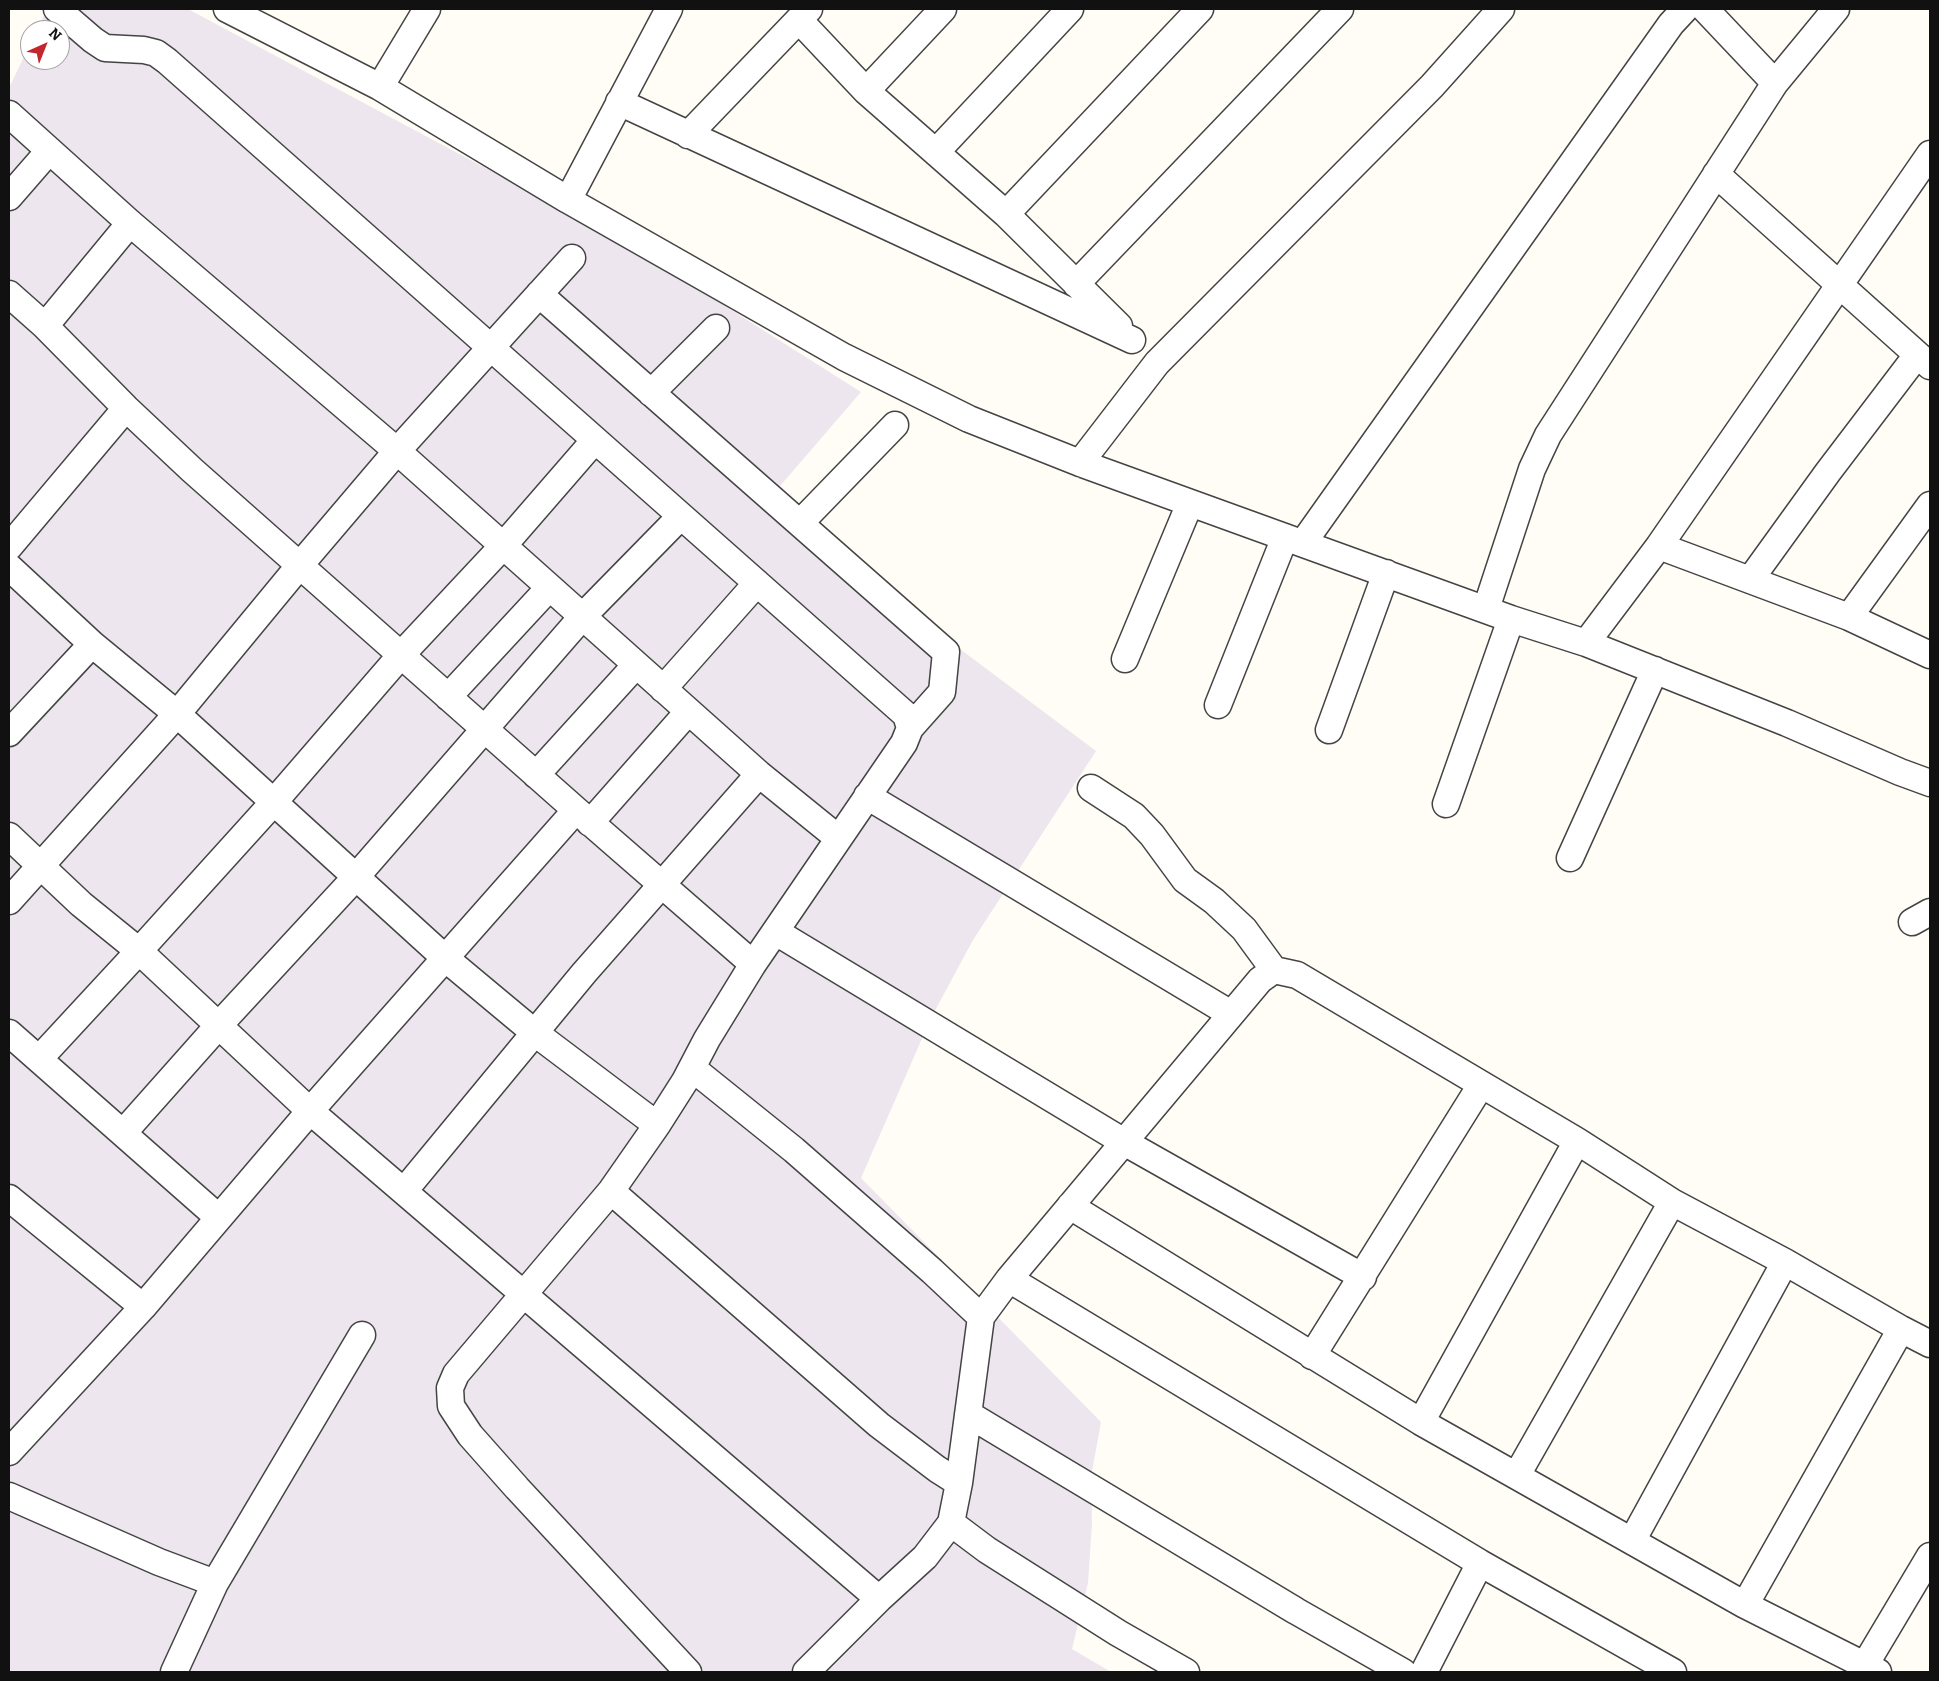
<!DOCTYPE html>
<style>
body{margin:0}
#map{position:relative;width:1939px;height:1681px;overflow:hidden;background:#fffdf5;font-family:Bitter,serif}
canvas{display:block}
.frame{position:absolute;inset:0;border:10px solid #111;pointer-events:none}
.north{position:absolute;left:20px;top:20px;width:50px;height:50px;box-sizing:border-box;background:#fff;border:1px solid #a0a0a0;border-radius:50%;rotate:44deg;font-size:14px;font-weight:700;line-height:20px;text-align:center;color:#111}
.north::after{content:'';display:block;margin:auto;width:18px;height:22px;background:#c4262e;clip-path:polygon(50% 0,100% 100%,50% 72%,0 100%)}
</style>
<div id="map">
<canvas width="1939" height="1681"></canvas>
<div class="frame"></div>
<div class="north">N</div>
</div>
<script>
const ctx = document.querySelector('canvas').getContext('2d');
ctx.lineJoin = 'round';
function paint(path, color) {
  ctx.fillStyle = color;
  ctx.fill(path, 'evenodd');
}
function toPath(rows) {
  const path = new Path2D();
  for (const r of rows) {
    path.moveTo(r[0], r[1]);
    for (let i = 2; i < r.length; i += 2) path.lineTo(r[i], r[i + 1]);
  }
  return path;
}
function trace(path, color, width, dash) {
  ctx.strokeStyle = color;
  ctx.lineWidth = width;
  ctx.lineCap = dash ? 'butt' : 'round';
  ctx.setLineDash(dash || []);
  ctx.stroke(path);
}
const industrial = toPath([
 [47,9,188,9,624,242,861,392,780,486,916,616,1096,751,973,940,931,1018,861,1178,1101,1422,1091,1477,1092,1524,1088,1583,1072,1649,1111,1672,9,1672,9,88,30,44,30,60,60,60,60,30,37,30]
]);
const minor = toPath([
 [57,9,93,40,105,48,144,50,156,53,167,61,906,715,910,728,904,743,753,964,707,1039,685,1081,657,1125,611,1191,456,1374,450,1388,451,1406,470,1435,517,1488,688,1672],
 [227,9,380,87,568,200,844,357,969,419,1080,463,1511,619,1586,643,1787,723,1900,772,1930,783],
 [1705,9,1775,83],
 [799,20,866,91,1006,214,1119,326],
 [380,87,427,9],
 [866,91,943,9],
 [619,102,1132,340],
 [9,114,130,223,397,451,759,774,838,838],
 [688,135,809,9],
 [936,152,1070,9],
 [1716,174,1930,366],
 [9,197,49,151],
 [568,200,669,9],
 [1006,214,1200,9],
 [1076,284,1340,9],
 [9,294,45,326,126,408,192,470,576,810,753,964],
 [539,294,946,652,942,692,910,728],
 [45,326,130,223],
 [651,393,716,328],
 [1080,463,1157,363,1432,86,1501,9],
 [800,523,895,425],
 [1303,543,1671,24,1685,9],
 [1659,546,1849,617,1930,655],
 [9,547,126,408],
 [9,567,92,644,177,714,445,958,535,1033,657,1125],
 [1750,580,1828,472,1917,355],
 [1486,609,1532,469,1548,435,1775,83,1836,9],
 [1849,617,1930,505],
 [1586,643,1659,546,1930,154],
 [1125,659,1190,503],
 [663,689,757,583],
 [448,697,549,588],
 [1218,705,1285,537],
 [1329,730,1386,573],
 [9,733,92,644],
 [536,775,636,665],
 [1091,788,1134,816,1152,835,1185,880,1214,901,1244,929,1274,970],
 [867,796,1231,1014],
 [1446,804,1511,619],
 [590,823,688,712],
 [9,836,81,904,139,951,310,1111,879,1599],
 [1570,858,1655,670],
 [9,901,177,714,300,565,397,451,572,258],
 [1912,922,1930,912],
 [776,932,1124,1142,1363,1277],
 [9,1033,219,1218],
 [39,1059,139,951,273,803,401,655,503,546,595,440],
 [692,1068,794,1150,932,1271,981,1317],
 [123,1133,219,1025,355,878,582,617,681,516],
 [404,1191,584,973,759,774],
 [611,1191,879,1425,937,1469,959,1483],
 [9,1198,143,1307],
 [1070,1206,1421,1422,1745,1605,1878,1672],
 [1009,1279,1480,1563,1673,1672],
 [1312,1356,1481,1085],
 [968,1414,1296,1611,1403,1672],
 [1421,1422,1577,1141],
 [9,1452,143,1307,310,1111,576,810],
 [1517,1475,1672,1202],
 [9,1496,159,1562,215,1583],
 [1632,1541,1785,1262],
 [1745,1605,1901,1329],
 [1865,1665,1930,1556],
 [174,1672,215,1583,362,1335],
 [806,1672,879,1599,925,1557,951,1523],
 [1186,1672,1118,1633,987,1550,951,1523,959,1483,981,1317,1009,1279,1260,980,1274,970,1297,975,1577,1141,1672,1202,1785,1262,1901,1329,1930,1344],
 [1424,1672,1480,1563]
]);
paint(industrial, '#eee6ef');
trace(minor, '#444', 29);
trace(minor, '#fff', 26);
</script>
